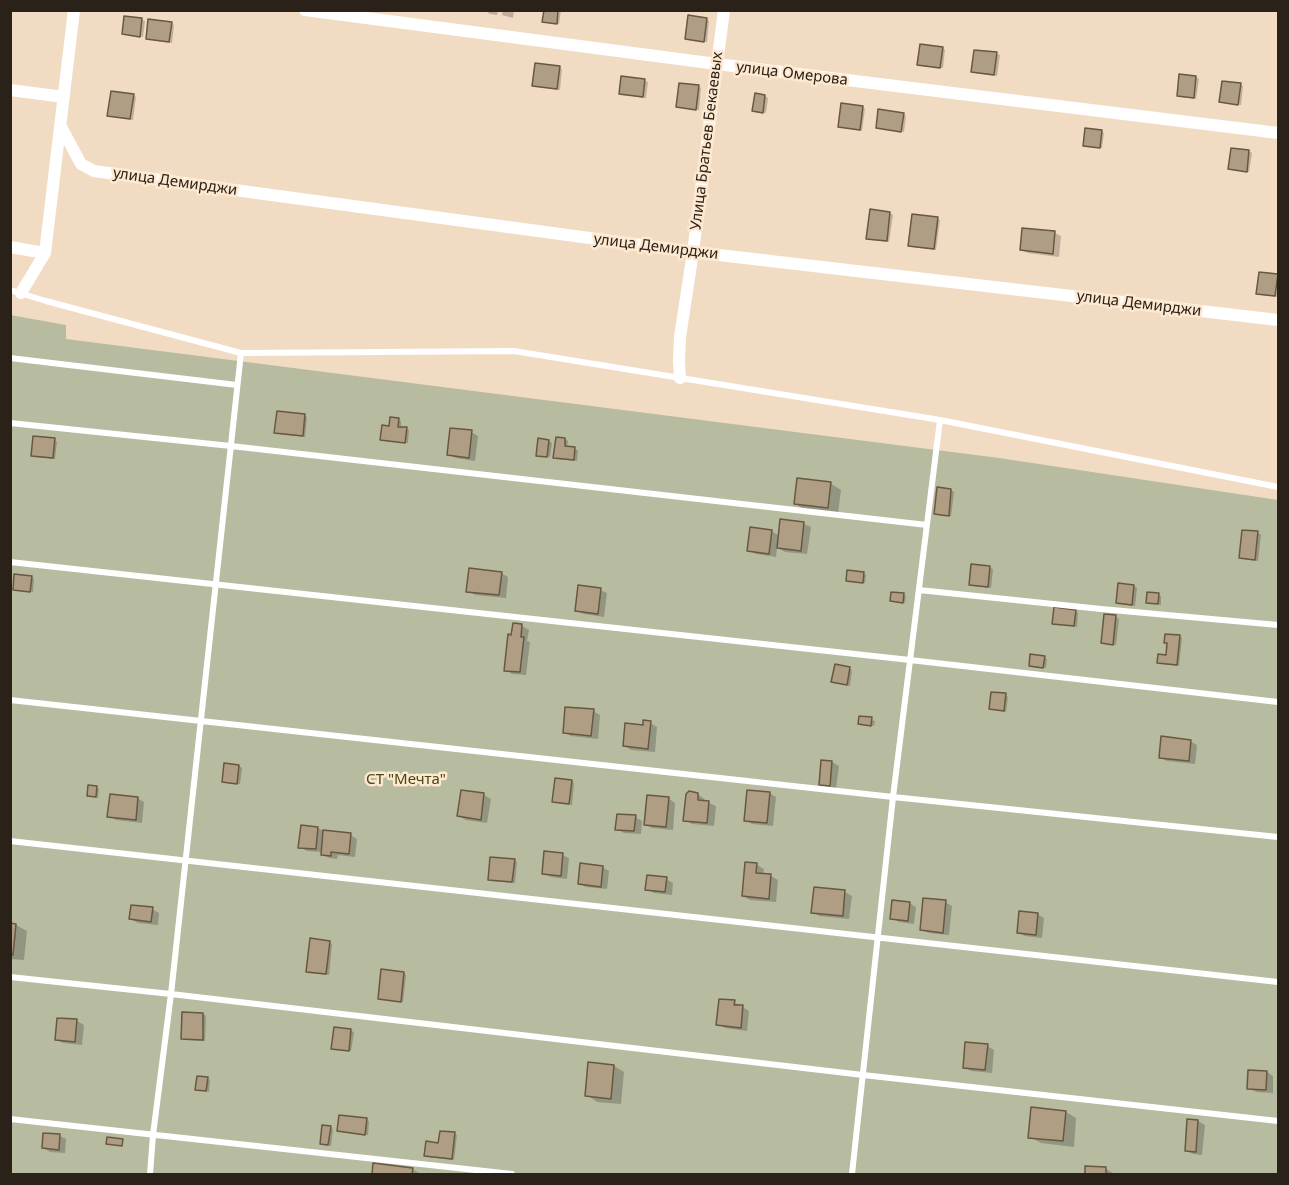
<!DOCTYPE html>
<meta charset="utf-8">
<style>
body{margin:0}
#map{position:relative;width:1289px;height:1185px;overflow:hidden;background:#f2dbc3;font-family:"Noto Sans",sans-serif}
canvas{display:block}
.frame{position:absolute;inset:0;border:12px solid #2a2219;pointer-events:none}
</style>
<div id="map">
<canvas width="1289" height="1185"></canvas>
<div class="frame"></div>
</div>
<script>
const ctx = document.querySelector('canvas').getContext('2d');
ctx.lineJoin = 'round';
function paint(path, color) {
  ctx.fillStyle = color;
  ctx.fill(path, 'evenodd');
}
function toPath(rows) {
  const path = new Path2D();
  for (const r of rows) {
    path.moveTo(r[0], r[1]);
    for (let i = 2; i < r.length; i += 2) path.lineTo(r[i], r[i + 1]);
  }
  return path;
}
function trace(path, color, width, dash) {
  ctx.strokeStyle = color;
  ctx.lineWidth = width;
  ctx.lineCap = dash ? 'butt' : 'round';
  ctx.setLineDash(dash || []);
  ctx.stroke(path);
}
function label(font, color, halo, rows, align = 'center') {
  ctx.font = font + ' "Noto Sans",sans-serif';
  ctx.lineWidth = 5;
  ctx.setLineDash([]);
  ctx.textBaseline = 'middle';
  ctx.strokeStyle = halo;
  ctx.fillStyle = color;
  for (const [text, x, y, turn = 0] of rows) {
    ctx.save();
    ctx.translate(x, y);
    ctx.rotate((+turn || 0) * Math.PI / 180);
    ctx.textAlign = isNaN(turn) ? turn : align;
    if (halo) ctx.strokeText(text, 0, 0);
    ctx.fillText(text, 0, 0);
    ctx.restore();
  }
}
const green = toPath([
 [10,315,66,325,66,339,999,458,1278,500,1278,1174,11,1174]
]);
const shadow = toPath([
 [487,10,498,10,497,15,490,14,487,12],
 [503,10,514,10,513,18,502,15],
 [545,10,561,10,559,24,544,21],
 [706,19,709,21,707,42,690,40,687,38],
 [142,20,145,21,143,37,123,33],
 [171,23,174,25,172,43,150,40,148,38],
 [943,48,945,50,943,68,922,66,919,64],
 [997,54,1000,55,997,76,975,73,972,72],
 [559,67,562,69,560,90,537,87,534,85],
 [1181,75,1196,77,1199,79,1196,99,1181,97,1178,95],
 [622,78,645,81,648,82,646,98,623,95,620,93],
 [1240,85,1243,86,1241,105,1224,103,1221,101],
 [699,87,701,88,699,110,680,108,677,106],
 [133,95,136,97,133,120,112,117,109,115],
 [765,96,768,98,766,113,754,110],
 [862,107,865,109,862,131,842,128,839,126],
 [903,114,906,116,904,132,880,129,878,127],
 [1101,131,1104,133,1102,148,1087,146],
 [1249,151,1252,153,1249,172,1232,170,1229,168],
 [871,211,890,213,893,215,889,242,871,240,868,238],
 [937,219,940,220,936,250,912,247,909,245],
 [1055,233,1061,236,1059,257,1028,253,1021,250],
 [1277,276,1278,277,1277,297,1261,295,1258,293],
 [304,416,307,417,305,437,279,434,276,432],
 [399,420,401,421,401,428,409,430,408,443,385,441,382,439,390,427],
 [471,432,478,436,475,461,456,458,449,455],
 [565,439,568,441,567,448,578,450,577,461,558,459,555,457],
 [54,440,57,442,55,459,35,457,32,455],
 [549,441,552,443,550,457,538,455],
 [830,483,841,490,838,513,806,510,795,504],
 [938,489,951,490,954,492,951,516,938,515,935,513],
 [804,524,811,527,807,554,785,552,777,547,776,557,756,554,749,550,771,531,780,536],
 [1244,531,1258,533,1261,535,1258,561,1244,559,1241,558],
 [990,568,993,569,991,588,973,586,970,584],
 [501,573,508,577,506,598,475,595,468,591],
 [863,574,866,575,865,583,850,582,847,580],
 [31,577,34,579,33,592,17,591,14,589],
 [1119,585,1134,586,1137,588,1135,606,1120,604,1118,602],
 [600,590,607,593,604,617,584,614,577,611],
 [903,595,906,596,905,603,891,600],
 [1158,595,1161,596,1161,605,1148,602],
 [1075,611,1078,613,1077,627,1057,624],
 [1116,617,1119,619,1116,645,1105,644,1103,642],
 [514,625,522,626,529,630,527,641,530,642,526,675,512,674,506,670],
 [1180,637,1182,638,1179,666,1161,664,1159,663,1167,657,1168,644],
 [1044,657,1047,659,1046,668,1033,667,1030,665],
 [850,669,852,670,850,686,833,682],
 [1005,695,1008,697,1006,712,994,710,991,709],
 [593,711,600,715,598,739,571,736,564,732],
 [860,718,875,721,874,726,859,723],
 [650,723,657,727,655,752,631,750,625,746,644,726],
 [1190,741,1197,745,1195,764,1167,761,1161,758],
 [832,762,839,766,836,789,827,788,821,784],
 [225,765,239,766,242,768,240,784,226,783,223,781],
 [572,781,574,783,572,805,557,803,554,801],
 [96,787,99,789,98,798,88,795],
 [462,792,484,795,491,799,487,823,466,820,459,816],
 [696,793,703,798,705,800,705,802,709,803,716,806,714,826,692,824,685,820],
 [769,793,776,797,773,826,752,824,746,820],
 [137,798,144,802,142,823,116,820,109,816],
 [669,799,675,803,673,830,652,828,645,824],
 [635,817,642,821,641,834,624,833,617,829],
 [318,828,325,832,350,835,357,839,355,857,338,855,337,859,329,858,322,854,322,852,307,851,300,847],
 [562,855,569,858,567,879,551,877,544,873],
 [514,861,517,862,515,883,492,881,489,879],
 [746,864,757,865,764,869,763,875,771,876,778,880,776,902,750,900,743,896],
 [602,867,609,871,607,889,586,887,579,883],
 [666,879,673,883,672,895,654,893,647,889],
 [845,892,852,896,849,919,819,916,813,912],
 [945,902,952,906,949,935,929,933,922,930],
 [909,903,916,907,914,924,899,922,892,918],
 [152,909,159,913,158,925,138,923,131,919],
 [1037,914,1044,918,1042,938,1025,936,1018,932],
 [10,925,16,925,27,931,24,960,10,959],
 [329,942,332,944,329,975,311,973,308,971],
 [404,973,406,975,403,1002,382,1000,379,998],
 [734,1002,749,1011,747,1031,725,1028,718,1024],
 [203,1014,206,1016,205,1041,185,1040,182,1039],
 [77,1021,84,1025,82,1045,63,1043,56,1039],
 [351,1031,354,1032,351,1051,336,1050,333,1048],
 [987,1046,994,1050,992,1073,971,1071,964,1067],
 [614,1066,624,1072,621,1104,597,1102,587,1095],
 [1267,1072,1273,1076,1273,1093,1256,1092,1249,1088],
 [207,1078,210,1080,209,1092,197,1089],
 [1066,1112,1076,1118,1074,1147,1041,1143,1030,1137],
 [366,1120,369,1121,368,1135,341,1132,338,1130],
 [1189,1120,1198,1121,1205,1125,1202,1155,1193,1154,1186,1150],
 [330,1127,333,1129,331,1146,324,1145,321,1144],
 [454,1134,457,1135,454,1160,428,1157,426,1155],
 [60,1136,66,1139,65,1153,50,1152,44,1148],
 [374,1165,412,1169,421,1174,373,1174],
 [1087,1168,1106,1169,1113,1173,1112,1174,1086,1174]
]);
const building = toPath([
 [544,10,558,10,557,24,542,22,544,10],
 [688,15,707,18,704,42,685,39,688,15],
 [124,16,142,18,140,37,122,34,124,16],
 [148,19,172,22,169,42,146,39,148,19],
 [920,44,943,47,940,68,917,65,920,44],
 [974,50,997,52,994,75,971,72,974,50],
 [535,63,560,66,557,89,532,86,535,63],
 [1179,74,1196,76,1194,98,1177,96,1179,74],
 [621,76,645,79,643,97,619,94,621,76],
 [1222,81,1241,83,1238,105,1219,102,1222,81],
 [679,83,699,85,696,110,676,107,679,83],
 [111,91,134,94,130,119,107,116,111,91],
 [755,93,765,95,763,113,752,111,755,93],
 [841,103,863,106,860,130,838,127,841,103],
 [878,109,904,113,901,132,876,128,878,109],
 [1085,128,1102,130,1100,148,1083,146,1085,128],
 [1231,148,1249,150,1247,172,1228,169,1231,148],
 [870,209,890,212,887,241,866,239,870,209],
 [912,214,938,217,934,249,908,246,912,214],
 [1022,228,1055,231,1053,254,1020,250,1022,228],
 [1259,272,1278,274,1275,296,1256,294,1259,272],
 [277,411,305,414,303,436,274,433,277,411],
 [390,417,399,418,398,427,407,427,405,443,380,440,382,425,389,426,390,417],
 [450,428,472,430,469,458,447,455,450,428],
 [33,436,55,438,53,458,31,456,33,436],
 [556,437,565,438,565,446,575,447,574,460,553,458,556,437],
 [538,438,549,440,547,457,536,456,538,438],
 [797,478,831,482,828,508,794,504,797,478],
 [937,487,951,489,949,516,934,514,937,487],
 [780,519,804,522,801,551,777,548,780,519],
 [750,527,772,530,769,554,747,551,750,527],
 [1242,530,1258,531,1255,560,1239,558,1242,530],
 [971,564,990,566,988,587,969,585,971,564],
 [469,568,502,572,499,595,466,592,469,568],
 [847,570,864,572,863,583,846,581,847,570],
 [14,574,32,576,30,592,13,590,14,574],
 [1118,583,1134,585,1132,605,1116,603,1118,583],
 [578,585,601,588,598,614,575,611,578,585],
 [891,592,904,593,903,603,890,601,891,592],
 [1147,592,1159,593,1158,604,1146,603,1147,592],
 [1054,607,1076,610,1074,626,1052,624,1054,607],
 [1104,614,1116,615,1113,645,1101,643,1104,614],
 [513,623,522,624,521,637,524,637,520,672,504,671,508,634,511,635,513,623],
 [1165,634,1180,635,1177,665,1157,663,1158,654,1166,655,1167,643,1164,643,1165,634],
 [1030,654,1045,656,1043,668,1029,666,1030,654],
 [835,664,850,667,847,685,831,682,835,664],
 [991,692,1006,693,1004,711,989,709,991,692],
 [565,707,594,709,591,736,563,733,565,707],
 [859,716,872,717,871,726,858,724,859,716],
 [643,720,651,721,648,749,623,746,625,723,643,725,643,720],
 [1161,736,1191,740,1189,761,1159,758,1161,736],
 [821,760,832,761,830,786,819,785,821,760],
 [224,763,239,765,237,784,222,782,224,763],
 [555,778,572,780,569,804,552,802,555,778],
 [88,785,97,786,96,797,87,796,88,785],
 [461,790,484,793,481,820,457,816,461,790],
 [747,790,770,792,767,823,744,821,747,790],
 [689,791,698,793,698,800,709,801,707,823,683,821,686,794,689,791],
 [110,794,138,797,136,820,107,817,110,794],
 [647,795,669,797,666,827,644,825,647,795],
 [617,814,636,815,634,831,615,830,617,814],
 [301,825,318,827,316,849,298,848,301,825],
 [323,830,351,833,349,854,331,852,331,856,321,855,323,830],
 [544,851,563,853,561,876,542,874,544,851],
 [490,857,515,859,512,882,488,880,490,857],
 [745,862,757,863,756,873,771,874,769,899,742,896,745,862],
 [580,863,603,866,601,887,578,884,580,863],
 [647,875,667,877,665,892,645,890,647,875],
 [814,887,845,890,843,916,811,913,814,887],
 [923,898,946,900,943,933,920,930,923,898],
 [892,900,910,902,908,921,890,919,892,900],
 [131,905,153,907,151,922,129,919,131,905],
 [1019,911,1038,913,1036,935,1017,933,1019,911],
 [10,923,16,924,13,955,10,954,10,923],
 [310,938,330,941,326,974,306,972,310,938],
 [381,969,404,972,401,1002,378,999,381,969],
 [719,999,735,1000,734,1005,743,1005,741,1028,716,1025,719,999],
 [182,1012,203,1013,203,1040,181,1039,182,1012],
 [57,1018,77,1019,75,1042,55,1040,57,1018],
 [334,1027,351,1029,349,1051,331,1049,334,1027],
 [965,1042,988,1044,985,1070,963,1068,965,1042],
 [588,1062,614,1065,611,1099,585,1096,588,1062],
 [1248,1070,1267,1071,1266,1090,1247,1089,1248,1070],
 [197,1076,208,1077,206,1091,195,1090,197,1076],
 [1031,1107,1066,1111,1063,1141,1028,1138,1031,1107],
 [339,1115,367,1118,365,1135,337,1131,339,1115],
 [1187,1119,1198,1120,1196,1152,1185,1151,1187,1119],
 [322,1125,331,1126,328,1145,320,1144,322,1125],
 [440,1131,455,1132,452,1159,424,1156,426,1141,438,1143,440,1131],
 [43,1133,60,1134,59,1150,42,1148,43,1133],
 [107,1137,123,1139,122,1146,106,1144,107,1137],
 [373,1163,413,1168,412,1174,372,1174,373,1163],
 [1085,1166,1106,1167,1106,1174,1085,1174,1085,1166]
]);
const lane = toPath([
 [10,290,46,301,241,353,514,351,940,420,1278,487],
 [10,358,237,385],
 [10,423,231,446,927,525],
 [10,562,910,660,1278,702],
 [919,590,1101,609,1278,625],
 [10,700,893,797,1278,837],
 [10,841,1278,982],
 [10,977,171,994,863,1075,1278,1121],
 [10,1119,512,1174],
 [150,1174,153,1135,171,994,241,353],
 [852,1174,893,797,940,420]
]);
const street = toPath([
 [305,10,717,64,1278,133],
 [10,90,64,97],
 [60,125,81,164,94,171,693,252,1278,320],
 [10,247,45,253],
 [21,293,45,253,74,10],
 [680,378,679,361,680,337,693,252,724,10]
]);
const streetNames = [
 ["улица Омерова",792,74,7],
 ["Улица Братьев Бекаевых",707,141,-83],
 ["улица Демирджи",175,182,8],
 ["улица Демирджи",656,247,7],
 ["улица Демирджи",1139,304,7]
];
const parkNames = [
 ["СТ \"Мечта\"",406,780]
];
paint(green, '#b7bba0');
paint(shadow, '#0003');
paint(building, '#af9d84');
trace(building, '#685741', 1.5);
trace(lane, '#fff', 6);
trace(street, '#fff', 12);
label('15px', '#2a2219', '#ffe8d0', streetNames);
label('15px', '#444813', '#ffe8d0', parkNames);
</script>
